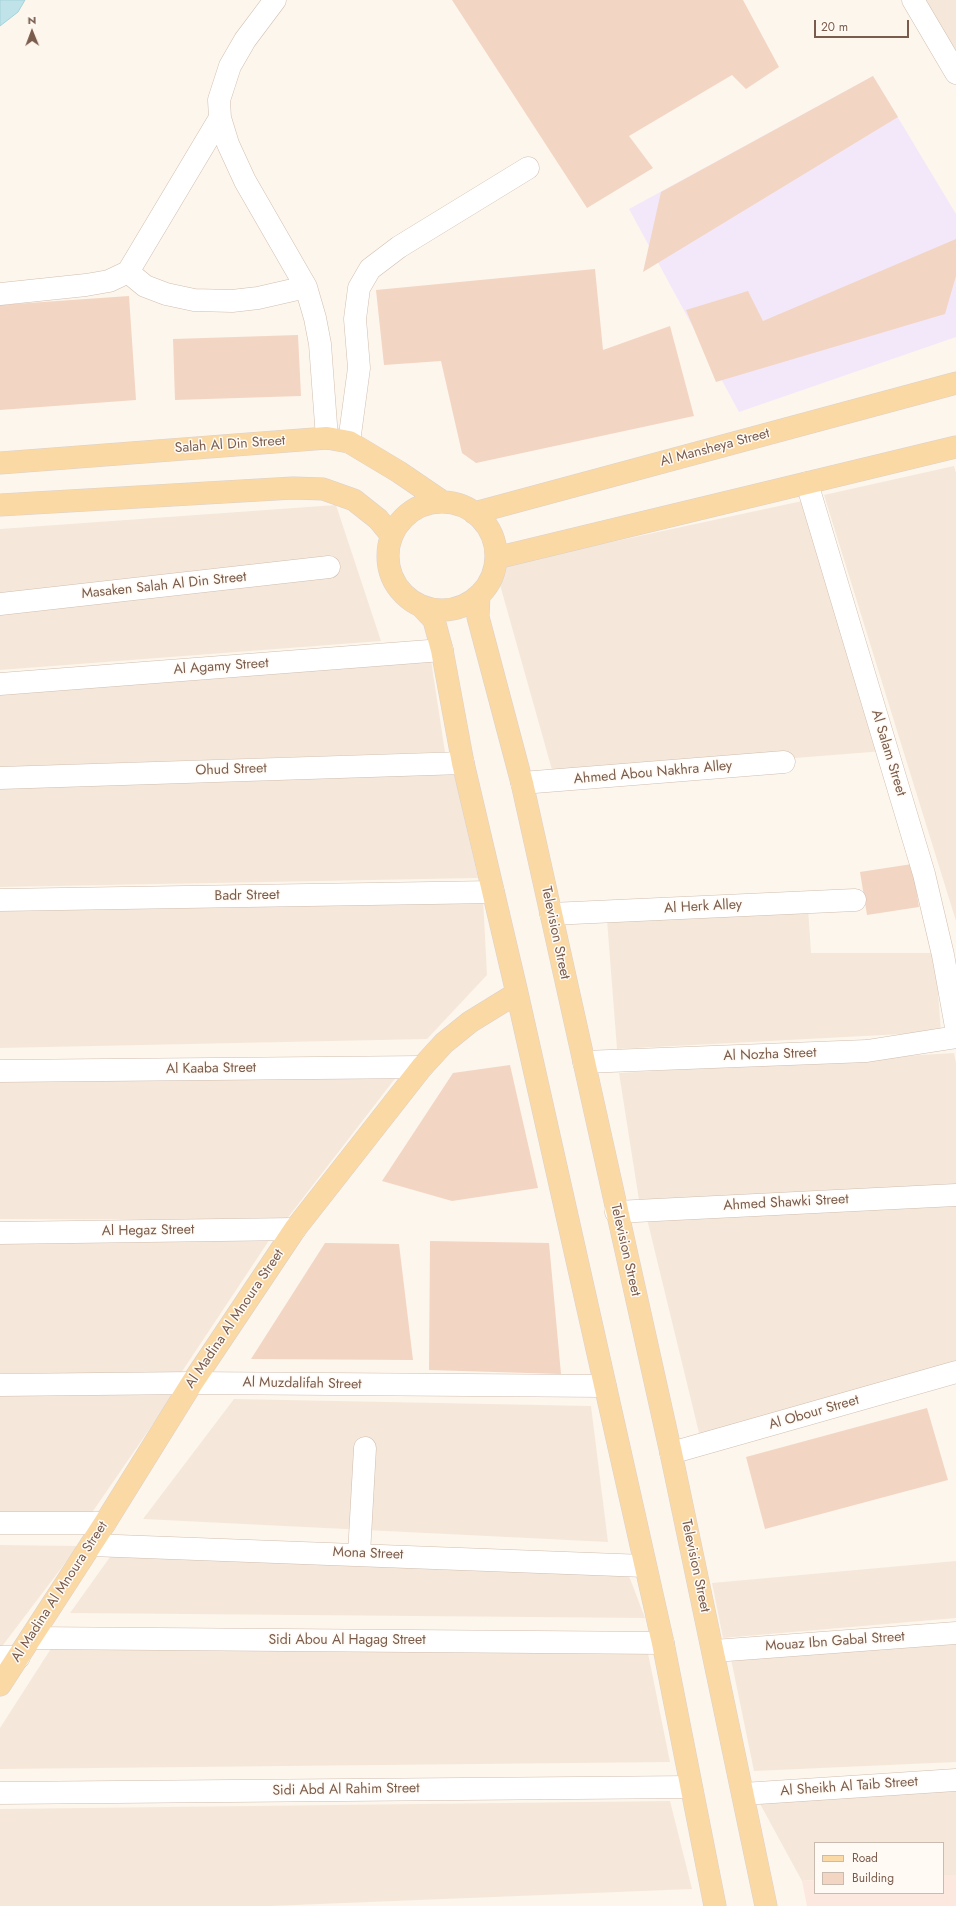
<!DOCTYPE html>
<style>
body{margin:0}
#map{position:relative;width:956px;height:1906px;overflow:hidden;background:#fdf6ec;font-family:Jost,sans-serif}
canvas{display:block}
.legend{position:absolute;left:814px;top:1842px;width:130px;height:52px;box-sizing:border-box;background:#fffaf3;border:1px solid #cabbb1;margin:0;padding:5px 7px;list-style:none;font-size:12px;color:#7a5c4d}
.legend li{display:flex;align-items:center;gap:8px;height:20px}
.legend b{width:20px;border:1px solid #cabbb1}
.north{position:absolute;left:12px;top:12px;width:40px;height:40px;-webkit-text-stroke:3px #fffaf3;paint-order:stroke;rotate:359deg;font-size:11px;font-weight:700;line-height:16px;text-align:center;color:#7a5c4d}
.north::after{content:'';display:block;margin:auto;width:14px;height:18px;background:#7a5c4d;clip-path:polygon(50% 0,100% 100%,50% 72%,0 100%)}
.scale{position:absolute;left:814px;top:20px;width:95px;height:18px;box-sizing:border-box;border:2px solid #7a5c4d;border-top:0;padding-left:5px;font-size:12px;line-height:14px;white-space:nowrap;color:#7a5c4d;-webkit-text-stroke:3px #fffaf3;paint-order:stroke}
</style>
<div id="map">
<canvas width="956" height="1906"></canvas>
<ul class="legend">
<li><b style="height:5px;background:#fbd9a5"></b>Road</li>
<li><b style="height:11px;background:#f3d5c3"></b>Building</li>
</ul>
<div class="north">N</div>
<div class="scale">20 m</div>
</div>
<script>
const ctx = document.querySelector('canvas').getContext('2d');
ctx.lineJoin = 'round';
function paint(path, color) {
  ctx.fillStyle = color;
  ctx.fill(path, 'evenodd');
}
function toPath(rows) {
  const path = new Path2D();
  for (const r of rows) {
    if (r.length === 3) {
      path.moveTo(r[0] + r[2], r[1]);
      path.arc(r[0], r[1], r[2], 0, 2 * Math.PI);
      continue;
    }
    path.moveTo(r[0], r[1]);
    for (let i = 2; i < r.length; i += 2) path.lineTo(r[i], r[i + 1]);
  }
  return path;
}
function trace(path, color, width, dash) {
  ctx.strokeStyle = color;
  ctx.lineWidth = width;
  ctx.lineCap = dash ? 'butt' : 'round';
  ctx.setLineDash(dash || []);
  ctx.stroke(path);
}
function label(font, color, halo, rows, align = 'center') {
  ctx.font = font + ' Jost,sans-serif';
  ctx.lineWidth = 3;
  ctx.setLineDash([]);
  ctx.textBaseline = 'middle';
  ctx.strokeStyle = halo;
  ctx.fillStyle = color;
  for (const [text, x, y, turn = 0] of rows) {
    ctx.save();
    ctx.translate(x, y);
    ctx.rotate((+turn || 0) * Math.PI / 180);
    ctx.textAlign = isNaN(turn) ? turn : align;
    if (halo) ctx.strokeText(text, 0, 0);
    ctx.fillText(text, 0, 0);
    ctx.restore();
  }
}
const residential = toPath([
 [921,0,956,0,956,59],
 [954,466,956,473,956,921,824,495],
 [807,500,884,751,554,777,495,567],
 [336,505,381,641,0,670,0,529],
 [431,660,445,752,0,767,0,689],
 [453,768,478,878,0,887,0,787],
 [483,898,487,975,427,1039,0,1048,0,910],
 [808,908,811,953,935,953,941,1032,617,1049,607,920],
 [954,1053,956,1063,956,1185,639,1200,619,1073],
 [397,1076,286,1220,0,1219,0,1079],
 [956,1201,956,1364,700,1437,647,1219],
 [272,1236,181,1373,0,1373,0,1240],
 [175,1392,91,1514,0,1514,0,1394],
 [234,1399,591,1406,608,1542,143,1519],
 [0,1545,78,1546,0,1649],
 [115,1550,626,1568,645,1618,70,1613],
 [956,1561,956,1618,723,1638,712,1583],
 [956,1639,956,1762,754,1771,731,1659],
 [52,1647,648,1653,670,1762,0,1769,0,1728],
 [956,1788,956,1875,943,1875,943,1843,815,1843,815,1880,802,1881,759,1802],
 [670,1801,692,1889,270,1906,0,1906,0,1809]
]);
const commercial = toPath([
 [943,1875,956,1875,956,1906,807,1906,802,1881,815,1880,815,1893,943,1893]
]);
const education = toPath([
 [873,76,956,214,956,337,739,412,629,209]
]);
const water = toPath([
 [0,0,25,0,18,12,0,26,0,0]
]);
const building = toPath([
 [452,0,743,0,779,67,746,89,732,75,629,136,653,168,587,208],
 [873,76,898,117,643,272,661,192],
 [956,239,956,276,945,314,716,382,686,310,748,291,763,321],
 [595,269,603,350,670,326,694,416,476,463,462,453,441,361,384,365,376,290],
 [129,296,136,400,0,410,0,305],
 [298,335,301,396,175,400,173,339],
 [912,864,919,907,867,915,860,872],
 [510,1065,538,1188,452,1201,382,1181,453,1073],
 [430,1241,549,1243,561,1374,429,1370],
 [325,1243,399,1244,413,1360,251,1359],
 [927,1408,948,1480,765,1529,746,1457]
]);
const minor = toPath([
 [275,0,245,40,230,66,219,100,220,118,228,144,245,181,306,287,315,318,320,344,327,438],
 [913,0,956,73],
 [128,272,145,286,166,294,194,300,232,301,258,298,306,287],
 [0,294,86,285,109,281,128,272,220,118],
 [349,442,359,368,355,319,359,288,370,269,399,247,528,168],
 [807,483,924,874,943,955,956,1027],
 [0,604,329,567],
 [0,684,442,650],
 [0,778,463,763],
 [522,783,784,762],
 [0,900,493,892],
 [551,914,855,900],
 [584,1062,867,1051,956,1037],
 [0,1071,422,1067],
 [616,1212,956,1195],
 [0,1233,295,1229],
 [0,1385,192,1383,605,1386],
 [671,1453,956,1372],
 [0,1523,105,1523],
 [91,1545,645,1566],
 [359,1554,365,1448],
 [31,1638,663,1643],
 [714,1651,956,1633],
 [0,1657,19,1657],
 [0,1793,691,1787],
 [743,1794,956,1780]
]);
const major = toPath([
 [0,463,327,438,349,442,399,472,443,502],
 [442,556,54],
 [0,505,293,488,323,489,354,500,378,519,392,536],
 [474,513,956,383],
 [496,558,956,447],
 [479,595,478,617,522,783,671,1453,766,1906],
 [421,606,434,620,442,650,463,763,517,993,663,1643,715,1906],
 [0,1685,105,1523,192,1383,295,1229,422,1067,444,1043,470,1022,517,993]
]);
const streetNames = [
 ["Salah Al Din Street",230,445,-4],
 ["Al Mansheya Street",715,448,-15],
 ["Masaken Salah Al Din Street",164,586,-6],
 ["Al Agamy Street",221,667,-4],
 ["Al Salam Street",888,753,73],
 ["Ohud Street",231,770,-2],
 ["Ahmed Abou Nakhra Alley",653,773,-5],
 ["Badr Street",247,896,-1],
 ["Al Herk Alley",703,907,-3],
 ["Television Street",555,933,78],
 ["Al Nozha Street",770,1055,-2],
 ["Al Kaaba Street",211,1069,-1],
 ["Ahmed Shawki Street",786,1203,-3],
 ["Al Hegaz Street",148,1231,-1],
 ["Television Street",625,1250,77],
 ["Al Madina Al Mnoura Street",235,1319,-56],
 ["Al Muzdalifah Street",302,1384,1],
 ["Al Obour Street",814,1413,-16],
 ["Mona Street",368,1554,2],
 ["Television Street",695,1566,78],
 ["Al Madina Al Mnoura Street",60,1592,-57],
 ["Sidi Abou Al Hagag Street",347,1641],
 ["Mouaz Ibn Gabal Street",835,1642,-4],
 ["Al Sheikh Al Taib Street",849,1787,-4],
 ["Sidi Abd Al Rahim Street",346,1790,-1]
];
paint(residential, '#f5e8da');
paint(commercial, '#fde8e0');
paint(education, '#f3e8fa');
paint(water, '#bfe3e8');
trace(water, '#a5d3da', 1);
paint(building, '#f3d5c3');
trace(minor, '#d1beb0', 23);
trace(major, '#dad1cd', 23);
trace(minor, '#fff', 22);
trace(major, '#fbd9a5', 22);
label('14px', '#7a5c4d', '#fffaf3', streetNames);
</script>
